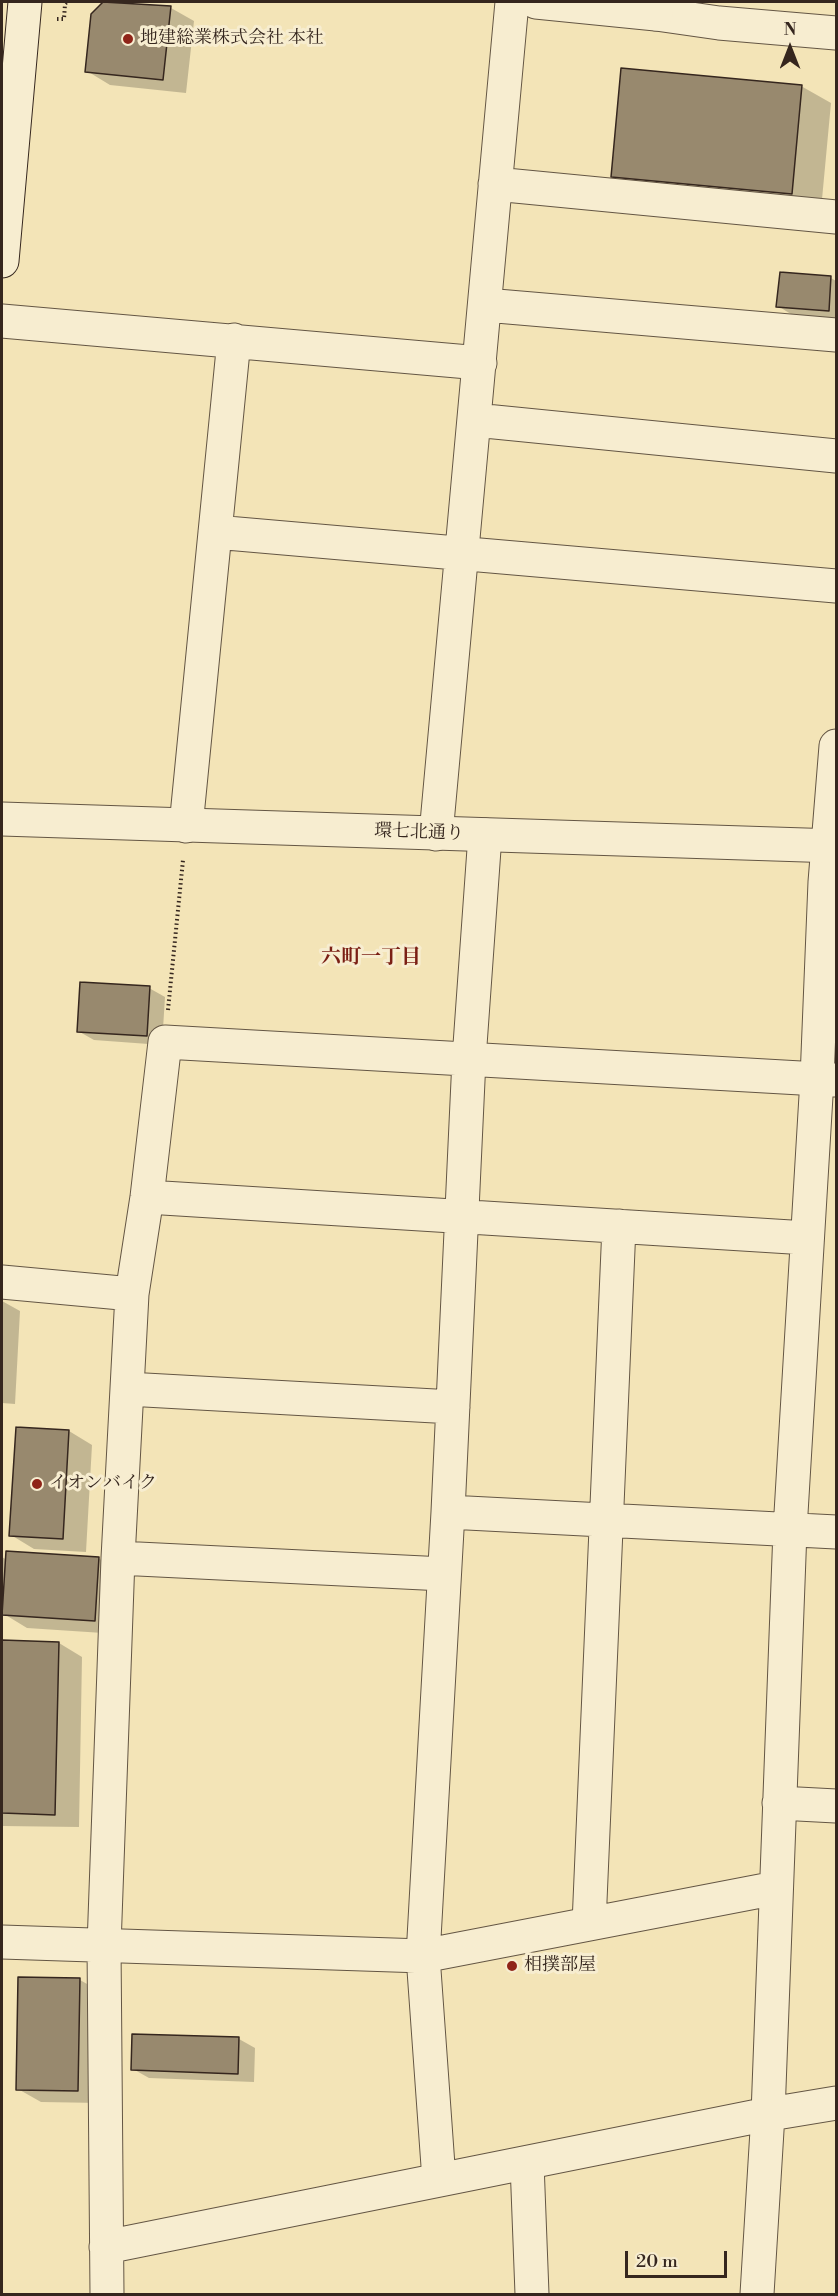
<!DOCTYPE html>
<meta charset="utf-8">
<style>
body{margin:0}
#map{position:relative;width:838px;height:2296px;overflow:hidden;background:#f3e4b7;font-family:"Libre Bodoni",serif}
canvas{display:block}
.frame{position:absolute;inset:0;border:3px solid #35261e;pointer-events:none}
.north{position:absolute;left:760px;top:18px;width:60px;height:60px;-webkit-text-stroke:4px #f7edd0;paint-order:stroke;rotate:0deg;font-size:16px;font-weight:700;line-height:24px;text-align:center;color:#35261e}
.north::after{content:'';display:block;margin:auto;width:21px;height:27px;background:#35261e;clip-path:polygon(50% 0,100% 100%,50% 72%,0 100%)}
.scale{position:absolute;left:625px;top:2251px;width:102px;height:27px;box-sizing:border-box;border:3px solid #35261e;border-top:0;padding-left:8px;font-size:18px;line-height:21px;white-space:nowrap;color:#35261e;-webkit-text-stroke:4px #f7edd0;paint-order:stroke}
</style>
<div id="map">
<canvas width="838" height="2296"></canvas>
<div class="frame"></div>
<div class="north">N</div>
<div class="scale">20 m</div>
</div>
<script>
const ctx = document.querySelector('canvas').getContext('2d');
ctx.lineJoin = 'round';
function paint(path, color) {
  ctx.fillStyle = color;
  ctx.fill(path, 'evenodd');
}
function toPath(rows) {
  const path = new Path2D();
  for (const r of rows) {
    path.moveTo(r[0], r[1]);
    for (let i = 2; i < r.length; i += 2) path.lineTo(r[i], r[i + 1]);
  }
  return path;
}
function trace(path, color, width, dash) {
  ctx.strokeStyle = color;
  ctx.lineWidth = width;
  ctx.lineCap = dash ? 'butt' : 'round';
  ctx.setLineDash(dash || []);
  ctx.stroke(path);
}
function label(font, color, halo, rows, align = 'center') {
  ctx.font = font + ' "Libre Bodoni","Noto Serif JP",serif';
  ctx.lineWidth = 6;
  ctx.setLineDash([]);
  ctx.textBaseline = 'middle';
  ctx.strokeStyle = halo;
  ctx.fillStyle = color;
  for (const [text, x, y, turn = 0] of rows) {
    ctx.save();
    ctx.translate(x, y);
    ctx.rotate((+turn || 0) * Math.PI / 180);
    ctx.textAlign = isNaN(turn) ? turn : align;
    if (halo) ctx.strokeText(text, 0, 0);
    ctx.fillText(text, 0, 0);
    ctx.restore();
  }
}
const shadow = toPath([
 [105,2,171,8,194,21,186,93,110,85,87,71,92,14],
 [801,86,831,103,821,210,642,193,613,176],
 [781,273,831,278,836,281,836,319,794,316,778,306],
 [149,988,165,997,162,1045,94,1040,78,1031],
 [2,1301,20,1311,15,1404,2,1403],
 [69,1431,92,1445,86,1552,34,1549,11,1535],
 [2,1557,7,1560,98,1558,122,1572,118,1634,27,1628,4,1614,5,1600,2,1598],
 [2,1642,59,1643,82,1657,79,1827,2,1826],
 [80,1980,103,1993,101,2103,41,2102,18,2089],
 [134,2036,239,2039,255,2048,254,2082,149,2078,133,2069]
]);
const building = toPath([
 [103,2,171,6,163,80,85,72,91,14,103,2],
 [621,68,802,85,792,194,611,177,621,68],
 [780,272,831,276,829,311,776,307,780,272],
 [80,982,150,986,147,1036,77,1032,80,982],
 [16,1427,69,1430,63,1539,9,1536,16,1427],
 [6,1551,99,1557,95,1621,2,1615,6,1551],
 [2,1640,59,1642,55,1815,2,1813,2,1640],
 [18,1977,80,1978,78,2091,16,2090,18,1977],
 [132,2034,239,2037,238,2074,131,2070,132,2034]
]);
const path = toPath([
 [57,19,64,19,65,4,67,2],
 [168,1010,183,860]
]);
const minor = toPath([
 [656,14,719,23,836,33],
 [495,184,836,217],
 [485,305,836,335],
 [2,321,480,363],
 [475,420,836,456],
 [215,532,836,586],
 [186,826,234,340],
 [436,834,512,2],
 [147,1197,807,1238],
 [2,1282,132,1294],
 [127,1389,453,1407],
 [448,1512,836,1532],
 [118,1558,444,1574],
 [779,1803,836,1806],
 [589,1924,619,1226],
 [2,1942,423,1956,776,1888],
 [527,2163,532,2294],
 [439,2180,423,1956,448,1512,469,1059,485,835],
 [106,2247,758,2116,836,2103],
 [107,2294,104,1946,118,1558,132,1294,147,1197,165,1042,836,1080],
 [757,2294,768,2114,790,1530,817,1079,825,882,836,746]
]);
const tertiary = toPath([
 [536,2,656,14],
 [2,819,836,846]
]);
const secondary = toPath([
 [2,261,25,2]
]);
const markers = [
 [128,39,6,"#8f2418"],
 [37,1484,6,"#8f2418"],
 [512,1966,6,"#8f2418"]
];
const poiNames = [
 ["地建総業株式会社 本社",140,39],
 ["イオンバイク",49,1484],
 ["相撲部屋",524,1966]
];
const streetNames = [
 ["環七北通り",419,833,2]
];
const neighbourhoodNames = [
 ["六町一丁目",371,958]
];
paint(shadow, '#0003');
paint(building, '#98896e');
trace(building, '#35261e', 1.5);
trace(minor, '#645644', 35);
trace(tertiary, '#645644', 35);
trace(secondary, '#35261e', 35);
trace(path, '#35261e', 4, [1.5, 3]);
trace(minor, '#f7edd0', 33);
trace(tertiary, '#f7edd0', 33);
trace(secondary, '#f7edd0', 33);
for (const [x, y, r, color] of markers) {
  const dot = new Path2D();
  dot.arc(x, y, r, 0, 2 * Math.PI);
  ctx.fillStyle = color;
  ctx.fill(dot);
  trace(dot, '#f7edd0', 2);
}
label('18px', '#35261e', '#f7edd0', poiNames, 'left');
label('18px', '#35261e', '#f7edd0', streetNames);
label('bold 20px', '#7a1f14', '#f7edd0', neighbourhoodNames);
</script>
